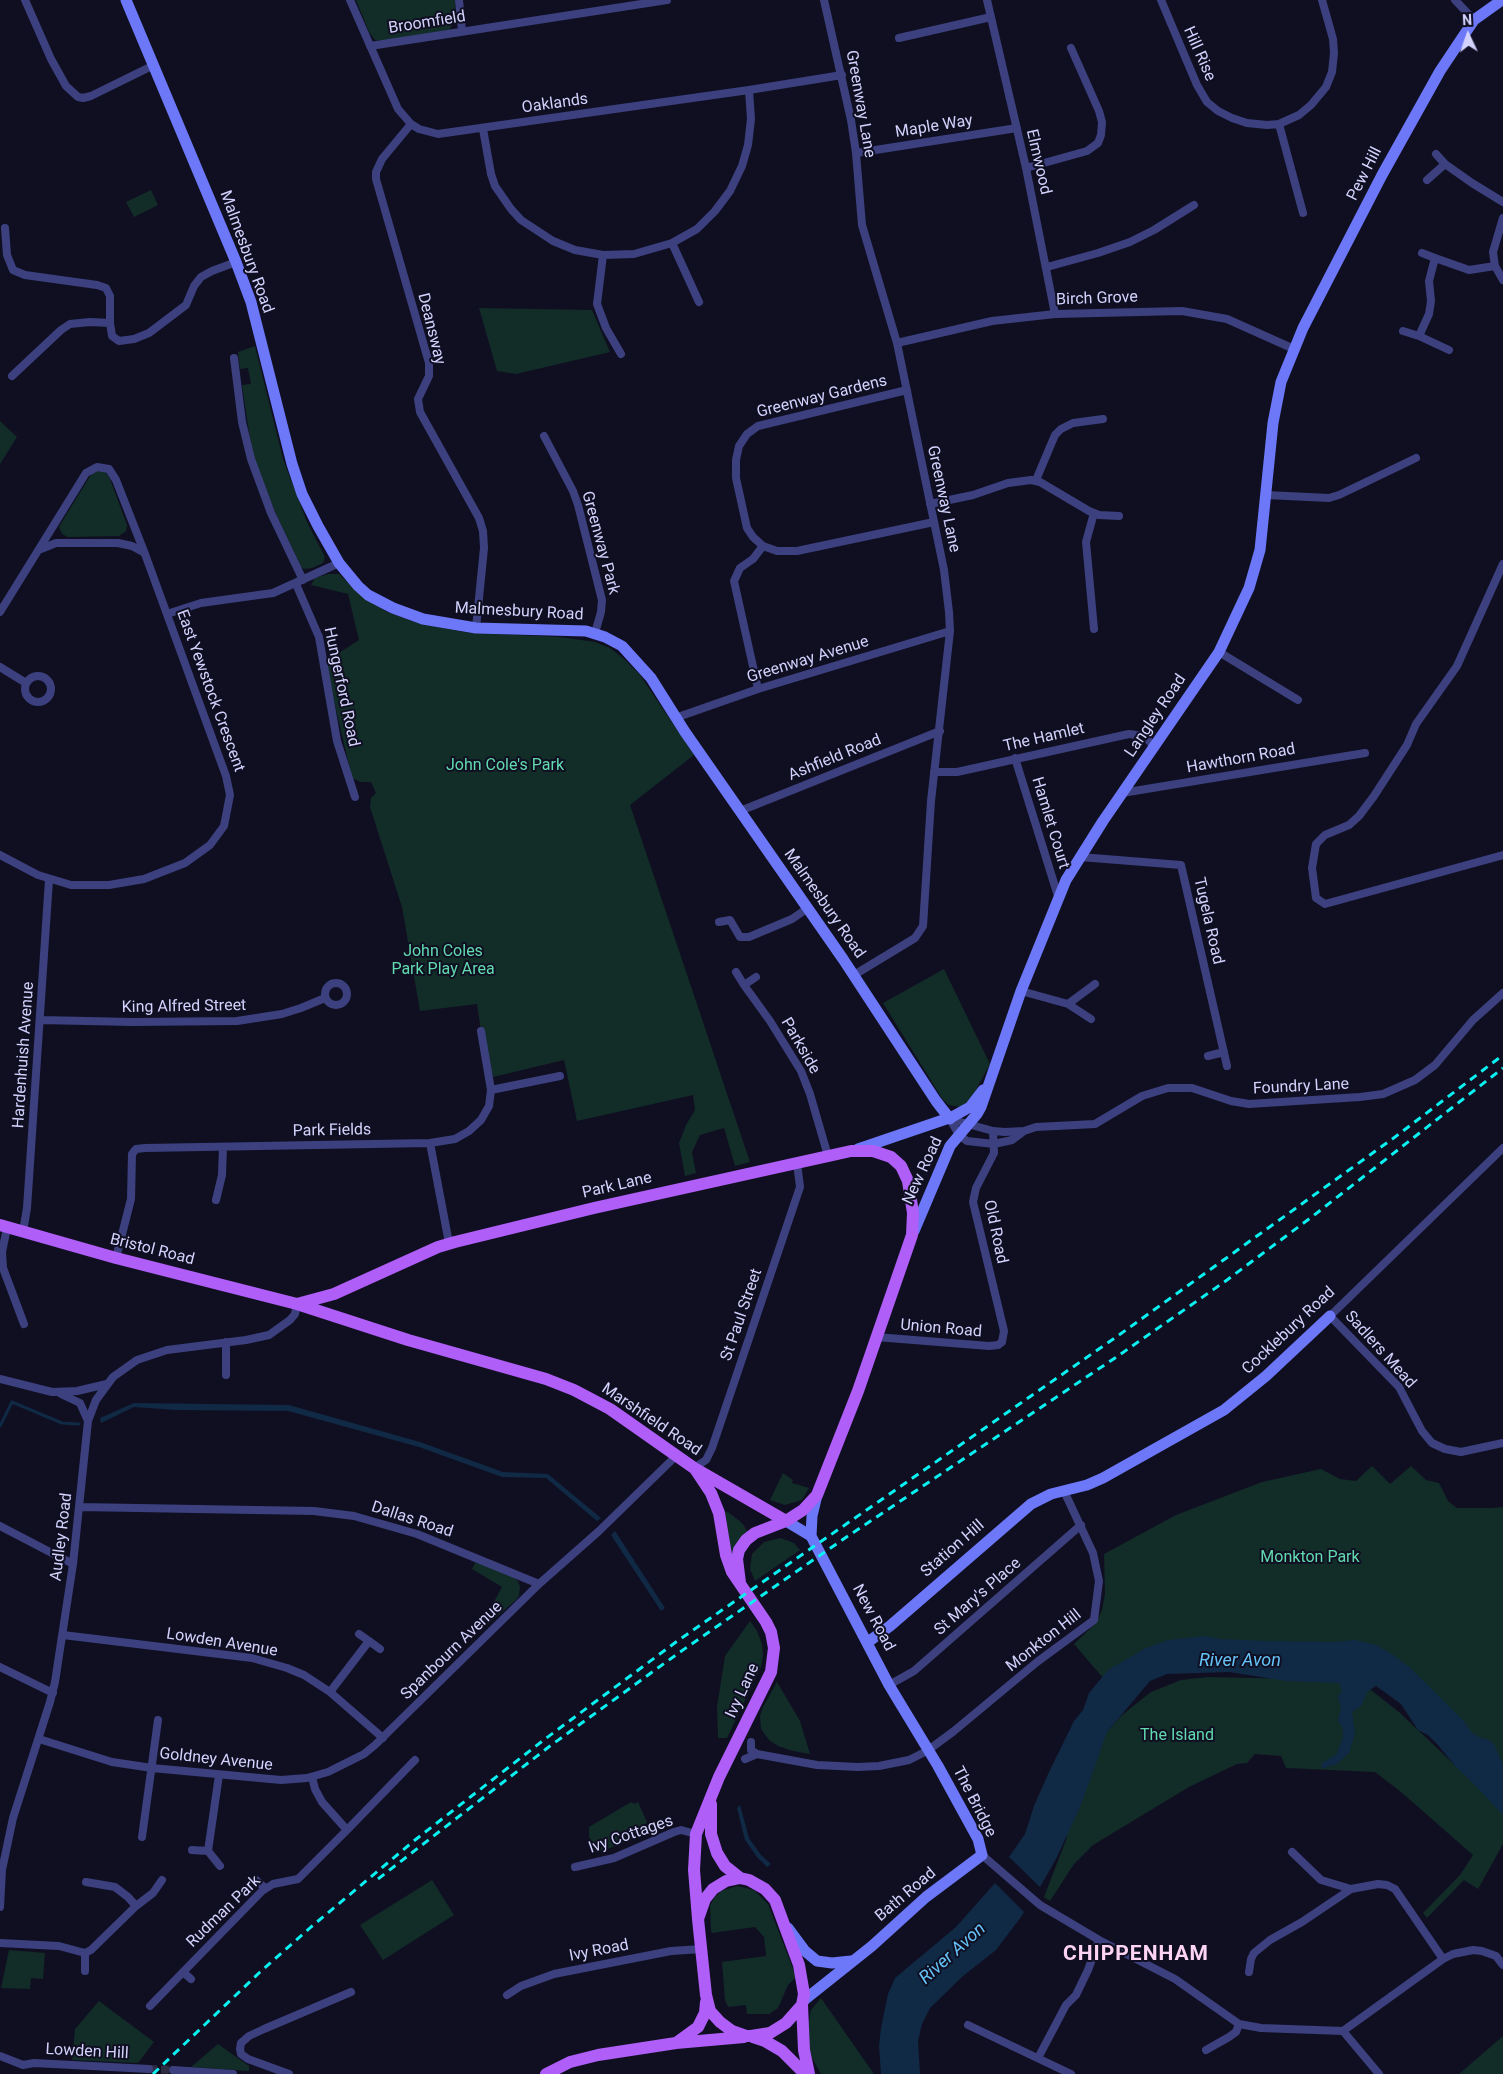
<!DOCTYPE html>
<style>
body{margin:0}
#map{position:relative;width:1503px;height:2074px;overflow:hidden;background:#100f22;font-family:Roboto,sans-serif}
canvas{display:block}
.north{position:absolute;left:1443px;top:10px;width:50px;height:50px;-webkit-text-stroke:4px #100f22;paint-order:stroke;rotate:357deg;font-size:14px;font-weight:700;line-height:20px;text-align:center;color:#d2d2fd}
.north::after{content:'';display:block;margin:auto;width:18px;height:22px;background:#d2d2fd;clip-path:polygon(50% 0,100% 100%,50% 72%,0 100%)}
</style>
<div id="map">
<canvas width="1503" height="2074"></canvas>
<div class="north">N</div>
</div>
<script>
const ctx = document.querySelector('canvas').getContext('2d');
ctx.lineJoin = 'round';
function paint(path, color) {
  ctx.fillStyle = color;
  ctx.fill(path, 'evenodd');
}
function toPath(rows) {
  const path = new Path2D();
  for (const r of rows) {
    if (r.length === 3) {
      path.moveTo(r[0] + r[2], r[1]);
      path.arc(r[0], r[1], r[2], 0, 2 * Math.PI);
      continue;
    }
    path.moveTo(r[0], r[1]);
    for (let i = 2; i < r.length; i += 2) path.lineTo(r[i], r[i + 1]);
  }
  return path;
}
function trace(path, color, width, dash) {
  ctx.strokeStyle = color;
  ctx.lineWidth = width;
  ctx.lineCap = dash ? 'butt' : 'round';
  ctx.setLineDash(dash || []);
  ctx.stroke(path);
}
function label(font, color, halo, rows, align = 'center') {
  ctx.font = font + ' Roboto,sans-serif';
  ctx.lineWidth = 4;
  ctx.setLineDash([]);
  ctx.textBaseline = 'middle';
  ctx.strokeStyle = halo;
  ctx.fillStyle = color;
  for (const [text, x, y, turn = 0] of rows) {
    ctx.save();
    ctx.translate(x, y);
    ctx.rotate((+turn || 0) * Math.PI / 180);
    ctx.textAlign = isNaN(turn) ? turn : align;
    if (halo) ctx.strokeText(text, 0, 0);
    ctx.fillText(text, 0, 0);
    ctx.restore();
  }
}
const green = toPath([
 [356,0,455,0,456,19,449,30,384,41,375,40,369,32],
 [151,190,158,205,134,217,126,202],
 [479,308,592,310,610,352,516,374,497,371],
 [255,346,283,459,307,522,325,557,323,563,312,568,304,569,301,567,276,514,253,459,242,385,251,384,248,368,240,369,238,352],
 [0,421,17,437,0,464],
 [99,470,104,471,109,476,127,525,126,531,119,536,68,537,62,534,59,527,63,520,92,473],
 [328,574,339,574,362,596,387,612,417,623,470,633,560,637,595,642,610,648,623,658,640,675,694,755,630,805,750,1162,735,1166,724,1128,700,1135,692,1152,696,1173,685,1176,679,1143,686,1125,695,1110,693,1095,577,1121,564,1060,493,1077,481,1031,477,1004,420,1011,402,907,370,807,371,798,376,793,371,782,361,782,352,778,325,662,359,640,348,594,311,585,315,578],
 [944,969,990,1064,971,1099,960,1107,949,1105,943,1100,883,1003],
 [1372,1466,1390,1484,1411,1466,1426,1480,1439,1483,1448,1501,1457,1508,1491,1508,1503,1507,1503,1768,1377,1647,1104,1679,1074,1644,1096,1623,1102,1610,1105,1594,1104,1554,1176,1515,1262,1482,1321,1469,1340,1479,1356,1481],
 [783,1473,793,1480,792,1483,809,1488,802,1500,785,1505,770,1500],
 [724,1512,728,1512,742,1523,748,1532,731,1555],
 [781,1538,794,1543,800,1550,755,1581,750,1569,752,1554,764,1542],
 [479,1562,514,1578,518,1581,520,1587,519,1596,516,1600,487,1625,483,1622,502,1587,472,1569,475,1563],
 [750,1621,757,1631,762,1644,763,1656,761,1667,727,1738,718,1738,717,1707,725,1656],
 [1208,1677,1347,1680,1371,1690,1399,1712,1495,1803,1503,1813,1503,1844,1478,1889,1464,1880,1427,1918,1423,1913,1460,1875,1473,1855,1401,1792,1375,1772,1286,1768,1281,1756,1255,1754,1247,1763,1237,1764,1189,1787,1093,1845,1074,1864,1050,1901,1044,1897,1066,1840,1069,1821,1097,1743,1122,1715,1151,1692,1181,1680],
 [777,1682,800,1721,810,1754,793,1751,778,1746,769,1740,761,1729,760,1716,763,1707],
 [631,1802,635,1804,638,1802,647,1822,644,1826,646,1834,597,1853,589,1837,589,1827],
 [432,1880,454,1915,383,1960,360,1925],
 [737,1886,754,1890,768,1904,795,1974,795,1978,788,1985,778,2008,769,2014,747,2014,746,2005,728,2007,725,2000,722,1962,766,1956,764,1937,755,1927,712,1933,711,1931,710,1906,714,1898,721,1891],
 [9,1950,45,1953,43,1979,31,1978,30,1989,1,1988],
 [821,1998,874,2074,821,2074,811,2056,807,2032,811,2010],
 [99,2001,154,2042,138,2063,72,2060,75,2029],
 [1503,2036,1503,2074,1459,2074],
 [218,2044,249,2066,249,2071,191,2067]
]);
const water = toPath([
 [134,1403,289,1405,420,1442,503,1472,548,1474,601,1518,597,1521,546,1478,502,1477,419,1447,288,1411,176,1410,134,1407,101,1423,100,1418],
 [615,1531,665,1608,661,1611,611,1535],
 [1204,1636,1220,1639,1263,1641,1334,1642,1355,1640,1376,1645,1390,1653,1407,1665,1440,1697,1463,1720,1472,1733,1479,1737,1489,1740,1494,1744,1503,1765,1503,1815,1468,1778,1456,1767,1437,1744,1428,1735,1418,1730,1401,1704,1376,1686,1367,1692,1361,1706,1352,1712,1355,1734,1349,1753,1337,1764,1324,1768,1321,1767,1322,1763,1336,1755,1343,1738,1343,1729,1338,1720,1341,1709,1338,1697,1342,1691,1339,1683,1286,1681,1229,1672,1167,1674,1150,1681,1107,1732,1081,1805,1056,1859,1040,1887,1009,1857,1025,1834,1034,1806,1049,1772,1074,1721,1083,1710,1089,1693,1108,1670,1146,1648,1168,1640],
 [740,1805,749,1838,761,1855,771,1864,767,1867,757,1857,745,1840,737,1808],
 [995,1883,1024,1912,1021,1917,996,1950,963,1976,930,2008,922,2024,918,2041,920,2074,881,2074,879,2046,881,2028,888,1994,895,1978,956,1927]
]);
const stream = toPath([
 [0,1426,12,1402,62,1423,79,1424]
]);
const streetTunnel = toPath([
 [149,2069,173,2070]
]);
const street = toPath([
 [25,0,51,59,66,86,78,97,83,98,91,96,154,65],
 [350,0,398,109,411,124,419,129,438,134,749,90,842,75],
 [459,0,462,31],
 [824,0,851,120,856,153,862,225,897,343,944,570,949,612,950,631,931,801,923,926,915,938,854,975],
 [987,0,1026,168,1055,314],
 [1161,0,1197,85,1207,102,1218,111,1232,118,1247,123,1267,125,1279,124,1299,115,1311,105,1326,87,1332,72,1334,53,1333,39,1322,0],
 [1455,0,1474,20],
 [899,38,991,17],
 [370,46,667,0],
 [411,124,382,159,376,172,376,179,429,363,429,376,418,399,420,412,479,518,483,531,484,548,476,628],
 [1279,124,1303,213],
 [483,129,491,174,495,186,511,209,521,220,553,241,575,250,603,255,634,254,672,243,697,229,715,211,730,191,742,166,748,145,751,119,749,90],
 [856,153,1017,128],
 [1436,154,1445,164],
 [1026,168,1087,151,1098,143,1101,135,1102,122,1099,111,1071,48],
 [1427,180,1445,164,1472,183,1503,202],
 [1503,218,1493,252,1495,266,1503,280],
 [5,228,7,255,13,270,25,275,97,285,106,288,110,296,110,323],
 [672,243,699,302],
 [1422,253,1435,258],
 [603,255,597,304,606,328,621,354],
 [1047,267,1098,253,1130,242,1154,230,1194,205],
 [1403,331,1419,336],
 [897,343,992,321,1055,314,1182,311,1227,319,1294,349],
 [1449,350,1419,336,1429,314,1431,301,1429,281,1435,258,1469,270,1495,266],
 [234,358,242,422,251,459,271,513,303,580],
 [12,376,61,330,70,324,90,322,110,323,112,336,119,341,134,339,149,333,186,305,194,286,201,277,212,271,236,262],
 [907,390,758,426,747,434,739,446,736,460,736,478,747,528,753,537,763,546,777,551,797,551,934,522],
 [544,436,573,491,578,505,602,600,601,612,595,633],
 [1036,480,1055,435,1061,429,1073,423,1103,419],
 [1266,495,1329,498,1339,495,1416,458],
 [930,504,973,495,1008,483,1031,480,1040,482,1089,511,1099,515,1119,516],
 [1094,513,1086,542,1094,629],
 [41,549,56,543,118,543,132,546,143,552],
 [1503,564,1457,666,1416,724,1407,745,1374,796,1359,816,1349,825,1325,835,1316,844,1312,868,1316,898,1325,904,1503,855],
 [296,584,319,637,337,741,355,797],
 [0,612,86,473,97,467,109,469,116,480,145,554,226,776,230,795,224,826,210,845,185,863,144,879,109,885,71,885,38,875,0,855],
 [167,614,201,603,273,593,339,563],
 [1219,652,1298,700],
 [0,667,26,683],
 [38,689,13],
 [758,689,734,581,740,568,753,559,763,546],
 [675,718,758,689,950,631],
 [1015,758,1058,896],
 [934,772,957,772,1129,734,1144,736,1155,747],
 [1122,793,1365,753],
 [740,811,940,731],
 [1080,857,1181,865,1227,1066],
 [719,922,730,920,740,937,749,937,792,919,808,908],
 [736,972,744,985],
 [756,977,744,985,770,1021,801,1071,810,1094,828,1156],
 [336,994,11],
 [1021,991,1068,1004,1095,984],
 [1068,1004,1091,1019],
 [40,1020,133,1022,237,1021,282,1014,301,1008,325,998],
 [1208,1056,1224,1052],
 [491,1090,560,1076],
 [950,1119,959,1135,967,1141,994,1144,1012,1140,1024,1131,1036,1127,1095,1124,1142,1096,1168,1088,1192,1088,1231,1101,1249,1104,1360,1097,1383,1094,1415,1080,1435,1065,1473,1020,1503,993],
 [950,1119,993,1131,1005,1132,1024,1131],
 [430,1143,455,1139,469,1131,481,1120,489,1106,491,1090,481,1031],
 [1503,1148,1330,1316,1399,1387,1422,1431,1432,1443,1445,1449,1461,1452,1503,1443],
 [216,1200,222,1175,223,1147],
 [7,1228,2,1252,3,1268,24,1324],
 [23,1232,27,1208,49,880],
 [116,1258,131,1199,132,1154,136,1149,145,1148,430,1143,449,1243],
 [876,1337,989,1346,998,1345,1002,1342,1004,1331,973,1202,976,1188,994,1153,993,1131],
 [226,1375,226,1342],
 [0,1379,52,1392,77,1391,107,1384],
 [61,1394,80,1403,88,1421],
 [694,1468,706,1460,712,1448,800,1187,797,1163],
 [79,1507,314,1511,354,1516,417,1534,539,1584],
 [0,1526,73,1564],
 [359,1634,369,1641],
 [63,1635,252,1658,287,1668,304,1675,330,1692,383,1738],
 [0,1667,53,1693],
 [889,1685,914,1671,1081,1525],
 [330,1692,369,1641,380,1649],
 [39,1739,112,1762,152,1768,281,1780,307,1778,328,1772,364,1754,375,1745,539,1584,599,1531,677,1455],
 [751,1742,751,1750,757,1754],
 [745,1759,757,1754,817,1765,858,1767,879,1766,909,1760,927,1751,954,1731,1037,1662,1094,1620,1099,1581,1093,1553,1064,1491],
 [347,1830,415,1760],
 [142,1837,158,1720],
 [192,1850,208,1851,220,1866],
 [208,1851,219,1775],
 [1292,1852,1321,1880,1351,1889],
 [982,1855,1040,1905,1099,1940,1175,1979,1239,2024,1261,2028,1343,2031,1379,2074],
 [575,1867,614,1858,674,1832,681,1830,696,1834],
 [256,1880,265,1888],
 [136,1906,153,1893,162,1880],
 [0,1907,2,1870,13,1818,50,1702,55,1682,73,1564,88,1421,96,1400,113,1377,137,1360,167,1350,246,1340,269,1335,290,1320,295,1314,297,1304],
 [0,1943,59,1946,85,1953,91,1950,136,1906,128,1897,115,1887,86,1882],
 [85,1971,85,1953],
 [183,1972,191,1979],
 [1249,1972,1251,1959,1254,1953,1270,1940,1302,1922,1351,1889,1378,1884,1387,1885,1395,1889,1443,1959],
 [507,1995,521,1986,554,1974,671,1951,702,1949],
 [150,2006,262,1891,273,1884,298,1879,347,1830,322,1802,315,1789,312,1777],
 [968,2025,1071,2074],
 [1343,2031,1443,1959,1453,1954,1473,1950,1482,1951,1496,1956,1503,1965],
 [1206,2050,1229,2037,1236,2032,1239,2024],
 [0,2056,23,2065,34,2063,149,2069],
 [1038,2058,1066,2005,1076,1995,1088,1970,1099,1940],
 [173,2070,233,2074],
 [289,2074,248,2059,241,2054,240,2049,241,2043,249,2036,264,2029,351,1992]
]);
const secondary = toPath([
 [126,0,236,262,251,302,292,464,302,494,318,526,339,563,358,586,368,595,393,608,423,619,476,628,586,631,605,637,622,646,651,678,685,732,843,959,936,1101,950,1119],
 [858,1149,952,1117,970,1107,983,1090],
 [914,1231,950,1146,977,1114,981,1107,1021,991,1066,880,1103,821,1219,652,1249,588,1260,550,1273,423,1281,382,1303,328,1382,175,1440,71,1474,20,1502,0],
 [786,1521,811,1536],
 [868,1642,890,1626,1031,1504,1051,1494,1087,1485,1103,1478,1224,1410,1266,1376,1330,1316],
 [788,1928,805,1951,817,1961,832,1963,851,1961],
 [803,2001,872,1946,926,1897,982,1855,978,1839,938,1766,889,1685,811,1536,812,1516,817,1495]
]);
const primary = toPath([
 [0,1225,116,1258,297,1304,408,1340,546,1379,574,1390,610,1409,694,1468,786,1521],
 [297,1304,334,1294,438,1247,455,1242,594,1208,851,1151,873,1151,891,1157,901,1166,908,1181,913,1213,912,1235,858,1391,817,1495,803,1510,786,1521,755,1533,746,1540,739,1550,737,1559,740,1583],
 [695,1469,711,1493,719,1513,726,1555,732,1572,766,1622,771,1632,774,1648,771,1672,719,1777,696,1834,694,1870,698,1919],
 [711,1804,711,1834,717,1853,725,1866,740,1878],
 [740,1878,749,1880,765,1889,775,1900,799,1965,804,1994,802,2005,786,2023,770,2033,751,2036,746,2036,732,2031,720,2022,710,2011,706,1995,698,1919,705,1899,713,1889,726,1881,740,1878],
 [802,2005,804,2050,809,2074],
 [753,2037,765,2041,782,2051,805,2074],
 [676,2043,698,2027,705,2013,706,2002],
 [546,2074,570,2062,598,2055,676,2043,744,2037]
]);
const rail = toPath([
 [378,1879,550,1746,680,1652,845,1538,1115,1358,1227,1280,1313,1216,1503,1068],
 [153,2074,259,1973,311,1927,415,1840,545,1739,676,1642,1119,1335,1395,1137,1503,1055]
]);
const streetNames = [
 ["Broomfield",427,23,-9],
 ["Hill Rise",1199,54,66],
 ["Oaklands",555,104,-8],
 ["Greenway Lane",860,104,80],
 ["Maple Way",934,127,-9],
 ["Elmwood",1038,162,77],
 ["Pew Hill",1365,174,-63],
 ["Malmesbury Road",246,252,70],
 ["Birch Grove",1097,299,-2],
 ["Deansway",431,329,76],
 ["Greenway Gardens",822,397,-14],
 ["Greenway Lane",943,499,78],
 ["Greenway Park",600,543,75],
 ["Malmesbury Road",519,612,3],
 ["Greenway Avenue",808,660,-17],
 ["Hungerford Road",341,687,78],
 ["East Yewstock Crescent",210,691,70],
 ["Langley Road",1156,716,-56],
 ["The Hamlet",1044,738,-13],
 ["Ashfield Road",835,758,-22],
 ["Hawthorn Road",1241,759,-10],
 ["Hamlet Court",1050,823,73],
 ["Malmesbury Road",824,904,55],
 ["Tugela Road",1208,921,77],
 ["King Alfred Street",184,1007,-1],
 ["Parkside",800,1046,60],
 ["Hardenhuish Avenue",24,1055,-86],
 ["Foundry Lane",1301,1087,-3],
 ["Park Fields",332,1131,-1],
 ["New Road",923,1171,-65],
 ["Park Lane",617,1186,-13],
 ["Old Road",995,1232,78],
 ["Bristol Road",152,1250,14],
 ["St Paul Street",742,1315,-71],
 ["Union Road",941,1329,5],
 ["Cocklebury Road",1289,1331,-43],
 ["Sadlers Mead",1380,1350,48],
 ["Marshfield Road",651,1420,34],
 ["Dallas Road",412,1520,18],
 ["Audley Road",62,1537,-83],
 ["Station Hill",953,1549,-41],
 ["St Mary's Place",978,1597,-41],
 ["New Road",873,1618,62],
 ["Monkton Hill",1044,1641,-38],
 ["Lowden Avenue",222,1643,9],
 ["Spanbourn Avenue",452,1651,-44],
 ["Ivy Lane",743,1691,-65],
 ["Goldney Avenue",216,1760,6],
 ["The Bridge",974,1802,63],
 ["Ivy Cottages",631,1835,-19],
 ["Bath Road",906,1895,-40],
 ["Rudman Park",224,1912,-44],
 ["Ivy Road",599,1951,-11],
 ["Lowden Hill",87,2052,3]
];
const parkNames = [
 ["John Cole's Park",505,766],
 ["John Coles",443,952],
 ["Park Play Area",443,970],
 ["Monkton Park",1310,1558],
 ["The Island",1177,1736]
];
const waterNames = [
 ["River Avon",1240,1661],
 ["River Avon",953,1954,-42]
];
const districtNames = [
 ["CHIPPENHAM",1136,1955]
];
paint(green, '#122c28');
paint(water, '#102945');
trace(stream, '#102945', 3);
trace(streetTunnel, '#2d2c43', 8, [8, 4]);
trace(street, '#3c407f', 8);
trace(secondary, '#6d78f9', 11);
trace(primary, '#af5ef8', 12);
trace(rail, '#0bf0f0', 3, [8, 6]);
label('16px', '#d2d2fd', '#100f22', streetNames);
label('16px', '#61daaf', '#100f22', parkNames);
label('italic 18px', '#64c3f8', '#100f22', waterNames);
ctx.letterSpacing = '1px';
label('bold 21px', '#fdd4f2', '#100f22', districtNames);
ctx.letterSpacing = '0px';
</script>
